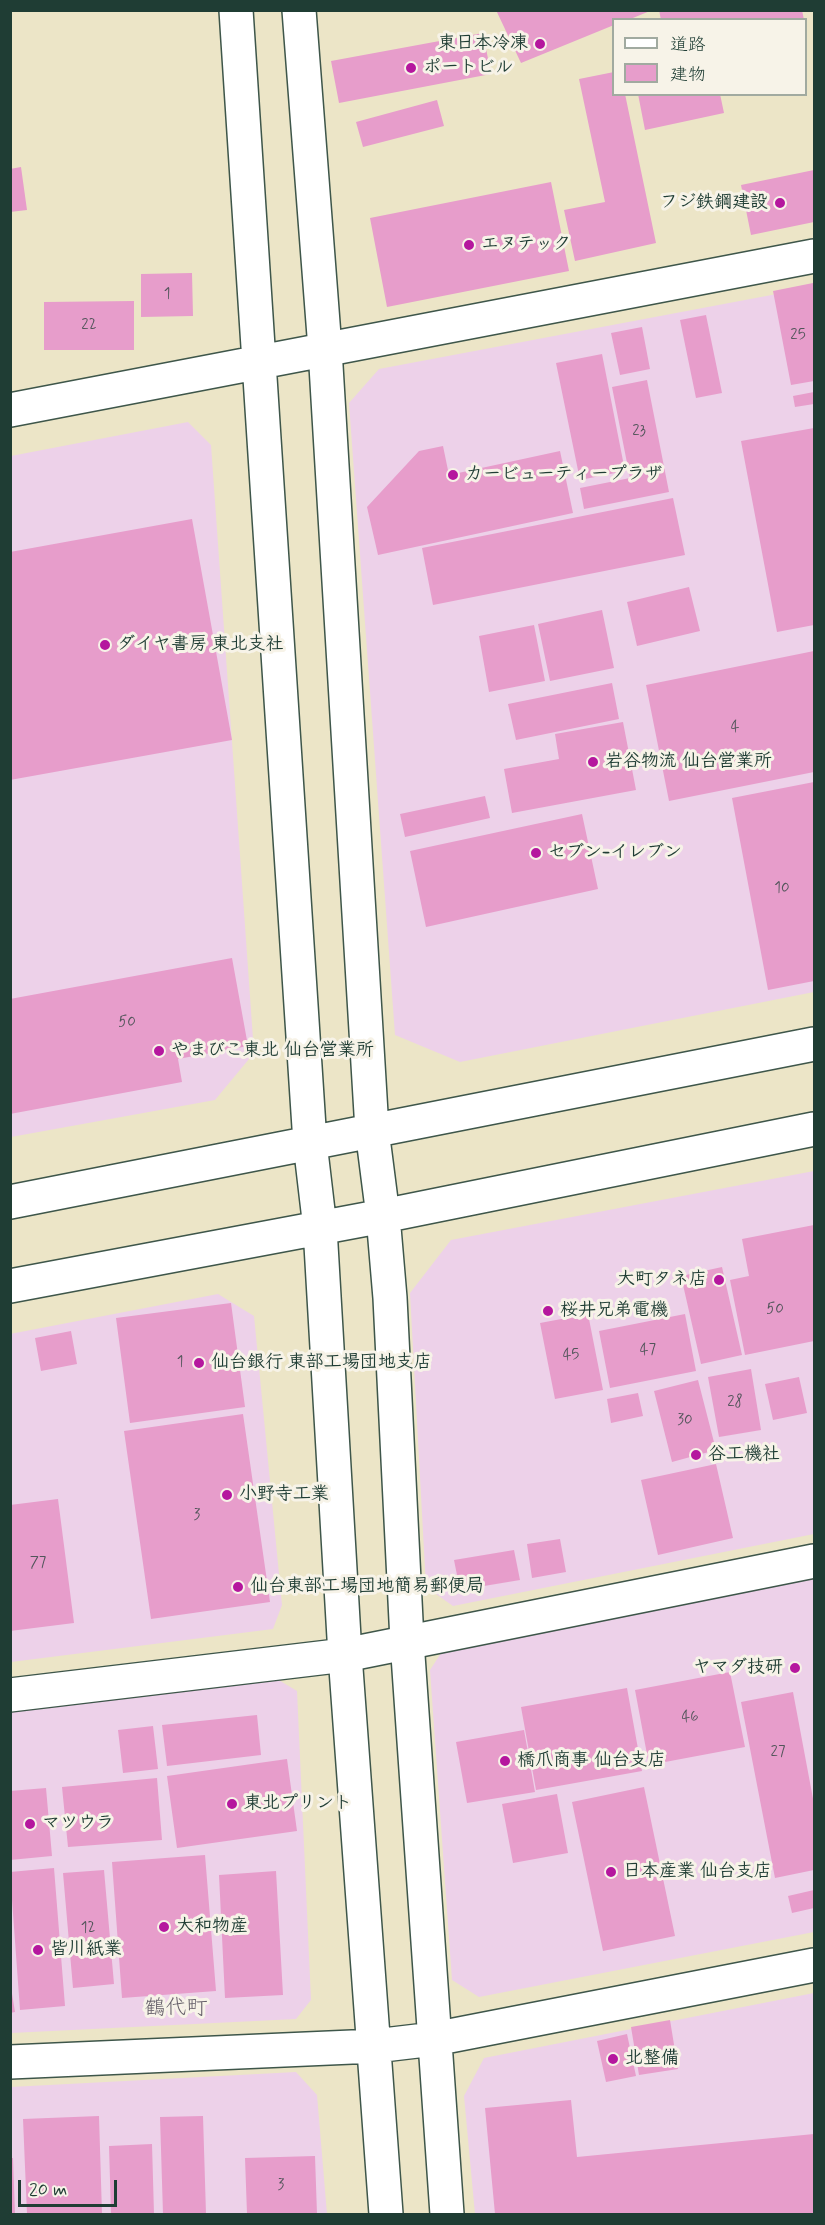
<!DOCTYPE html>
<meta charset="utf-8">
<style>
body{margin:0}
#map{position:relative;width:825px;height:2225px;overflow:hidden;background:#ece5c7;font-family:Mynerve,"Klee One",sans-serif}
canvas{display:block}
.frame{position:absolute;inset:0;border:12px solid #1f3d34;pointer-events:none}
.legend{position:absolute;left:612px;top:18px;width:195px;height:78px;box-sizing:border-box;background:#f7f3e8;border:2px solid #a1aaa0;margin:0;padding:8px 10px;list-style:none;font-size:18px;color:#1f3d34}
.legend li{display:flex;align-items:center;gap:12px;height:30px}
.legend b{width:30px;border:2px solid #a1aaa0}
.scale{position:absolute;left:18px;top:2180px;width:99px;height:27px;box-sizing:border-box;border:3px solid #1f3d34;border-top:0;padding-left:8px;font-size:18px;line-height:21px;white-space:nowrap;color:#1f3d34;-webkit-text-stroke:4px #f7f3e8;paint-order:stroke}
</style>
<div id="map">
<canvas width="825" height="2225"></canvas>
<div class="frame"></div>
<ul class="legend">
<li><b style="height:8px;background:#fff"></b>道路</li>
<li><b style="height:16px;background:#e79dcb"></b>建物</li>
</ul>
<div class="scale">20 m</div>
</div>
<script>
const ctx = document.querySelector('canvas').getContext('2d');
ctx.lineJoin = 'round';
function paint(path, color) {
  ctx.fillStyle = color;
  ctx.fill(path, 'evenodd');
}
function toPath(rows) {
  const path = new Path2D();
  for (const r of rows) {
    path.moveTo(r[0], r[1]);
    for (let i = 2; i < r.length; i += 2) path.lineTo(r[i], r[i + 1]);
  }
  return path;
}
function trace(path, color, width, dash) {
  ctx.strokeStyle = color;
  ctx.lineWidth = width;
  ctx.lineCap = dash ? 'butt' : 'round';
  ctx.setLineDash(dash || []);
  ctx.stroke(path);
}
function label(font, color, halo, rows, align = 'center') {
  ctx.font = font + ' Mynerve,"Klee One",sans-serif';
  ctx.lineWidth = 6;
  ctx.setLineDash([]);
  ctx.textBaseline = 'middle';
  ctx.strokeStyle = halo;
  ctx.fillStyle = color;
  for (const [text, x, y, turn = 0] of rows) {
    ctx.save();
    ctx.translate(x, y);
    ctx.rotate((+turn || 0) * Math.PI / 180);
    ctx.textAlign = isNaN(turn) ? turn : align;
    if (halo) ctx.strokeText(text, 0, 0);
    ctx.fillText(text, 0, 0);
    ctx.restore();
  }
}
const built = toPath([
 [814,287,814,992,460,1062,395,1035,349,403,379,369],
 [188,422,211,445,254,1053,215,1100,11,1137,11,456],
 [814,1171,814,1534,453,1606,426,1587,410,1293,451,1240],
 [218,1294,254,1316,282,1605,273,1629,11,1662,10,1334],
 [814,1576,814,1932,479,1997,452,1980,430,1670,445,1647],
 [277,1679,297,1691,311,2000,296,2019,11,2033,10,1712],
 [814,1993,814,2214,475,2214,464,2096,484,2058],
 [296,2072,317,2095,327,2214,11,2214,11,2087]
]);
const building = toPath([
 [496,10,650,10,650,11,628,20,614,20,614,25,521,63],
 [659,10,802,10,804,20,661,20],
 [483,33,491,74,339,103,331,61],
 [614,72,614,94,625,94,656,243,575,261,564,210,605,202,579,79],
 [638,94,720,94,724,113,645,130],
 [437,100,444,126,363,147,356,122],
 [21,167,27,210,10,212,10,169],
 [814,170,814,222,751,235,741,185],
 [551,182,569,271,387,307,370,218],
 [192,273,193,316,141,317,141,274],
 [813,283,814,381,791,385,773,291],
 [134,301,134,350,44,350,44,302],
 [706,315,722,393,696,398,680,320],
 [642,327,650,369,620,375,611,333],
 [602,354,625,471,580,480,556,363],
 [647,380,669,492,584,509,580,488,630,478,612,387],
 [814,392,814,404,795,407,793,396],
 [814,428,814,625,777,632,741,441],
 [443,446,449,475,560,451,573,513,378,555,367,507,419,451],
 [673,498,685,555,433,605,422,548],
 [192,519,232,740,10,780,10,552],
 [689,587,700,631,637,646,627,602],
 [602,610,614,668,550,681,538,624],
 [534,625,545,681,489,692,479,636],
 [814,651,814,772,669,801,646,685],
 [612,683,619,719,516,740,508,704],
 [623,722,636,790,512,813,504,769,559,759,555,734],
 [814,782,814,981,768,990,732,798],
 [485,796,490,818,405,837,400,814],
 [582,814,598,889,426,927,410,851],
 [232,958,248,1046,178,1059,182,1082,10,1114,10,999],
 [814,1225,814,1341,745,1355,730,1280,749,1276,742,1239],
 [722,1267,742,1355,701,1364,681,1276],
 [231,1303,245,1407,130,1423,116,1318],
 [588,1314,603,1390,555,1399,540,1323],
 [685,1314,696,1371,610,1388,599,1331],
 [71,1331,77,1364,41,1371,35,1338],
 [751,1369,761,1430,719,1437,708,1377],
 [799,1377,807,1413,773,1420,765,1384],
 [698,1380,716,1450,672,1462,654,1391],
 [638,1393,643,1416,611,1423,607,1399],
 [243,1414,270,1602,151,1619,124,1431],
 [716,1464,733,1538,658,1555,641,1480],
 [58,1499,74,1623,10,1631,10,1505],
 [560,1539,566,1572,532,1578,527,1544],
 [514,1550,520,1580,460,1590,454,1560],
 [730,1672,745,1747,649,1765,635,1690],
 [627,1688,642,1771,536,1790,521,1707],
 [793,1692,814,1804,814,1870,775,1878,741,1702],
 [257,1715,261,1755,167,1766,162,1725],
 [153,1726,158,1769,123,1773,118,1730],
 [524,1730,535,1792,467,1803,456,1742],
 [287,1759,297,1831,177,1848,167,1776],
 [157,1778,162,1840,68,1847,62,1787],
 [644,1787,675,1936,603,1951,572,1802],
 [46,1788,52,1856,10,1860,10,1791],
 [557,1794,568,1853,513,1863,502,1804],
 [205,1855,216,1991,122,1998,112,1862],
 [54,1868,65,2006,20,2010,10,1872],
 [104,1870,114,1984,73,1988,63,1873],
 [276,1871,283,1995,225,1998,219,1875],
 [814,1890,814,1908,792,1913,788,1896],
 [10,1981,15,2012,10,2013],
 [670,2020,678,2069,639,2075,631,2027],
 [627,2034,636,2076,606,2082,597,2041],
 [571,2100,577,2157,814,2134,814,2214,495,2214,485,2108],
 [99,2116,102,2214,27,2214,23,2119],
 [203,2116,206,2214,163,2214,160,2117],
 [152,2144,154,2214,111,2214,109,2146],
 [315,2156,317,2214,247,2214,245,2158],
 [10,2158,13,2158,15,2214,10,2214]
]);
const minor = toPath([
 [10,1695,345,1655,814,1561]
]);
const tertiary = toPath([
 [236,10,310,1143,320,1228,345,1655,386,2214],
 [299,10,325,349,372,1130,383,1216,390,1298,407,1641,447,2214],
 [10,410,814,256],
 [10,1202,814,1044],
 [10,1286,383,1216,814,1129],
 [10,2062,375,2046,434,2039,814,1965]
]);
const markers = [
 [540,44,6,"#b5179e"],
 [411,68,6,"#b5179e"],
 [780,203,6,"#b5179e"],
 [469,245,6,"#b5179e"],
 [453,475,6,"#b5179e"],
 [105,645,6,"#b5179e"],
 [593,762,6,"#b5179e"],
 [536,853,6,"#b5179e"],
 [159,1051,6,"#b5179e"],
 [719,1280,6,"#b5179e"],
 [548,1311,6,"#b5179e"],
 [199,1363,6,"#b5179e"],
 [696,1455,6,"#b5179e"],
 [227,1495,6,"#b5179e"],
 [238,1587,6,"#b5179e"],
 [795,1668,6,"#b5179e"],
 [505,1761,6,"#b5179e"],
 [232,1804,6,"#b5179e"],
 [30,1824,6,"#b5179e"],
 [611,1872,6,"#b5179e"],
 [164,1927,6,"#b5179e"],
 [38,1950,6,"#b5179e"],
 [613,2059,6,"#b5179e"]
];
const numberNames = [
 ["1",167,295],
 ["22",89,326],
 ["25",798,336],
 ["23",639,432],
 ["4",735,728],
 ["10",782,889],
 ["50",127,1023],
 ["50",775,1310],
 ["47",648,1351],
 ["45",571,1356],
 ["1",180,1363],
 ["28",735,1403],
 ["30",685,1421],
 ["3",197,1516],
 ["77",38,1564],
 ["46",690,1718],
 ["27",778,1753],
 ["12",88,1929],
 ["3",281,2186]
];
const poiNames = [
 ["東日本冷凍",528,44,"right"],
 ["ポートビル",423,68],
 ["フジ鉄鋼建設",768,203,"right"],
 ["エヌテック",481,245],
 ["カービューティープラザ",465,475],
 ["ダイヤ書房 東北支社",117,645],
 ["岩谷物流 仙台営業所",605,762],
 ["セブン-イレブン",548,853],
 ["やまびこ東北 仙台営業所",171,1051],
 ["大町タネ店",707,1280,"right"],
 ["桜井兄弟電機",560,1311],
 ["仙台銀行 東部工場団地支店",211,1363],
 ["谷工機社",708,1455],
 ["小野寺工業",239,1495],
 ["仙台東部工場団地簡易郵便局",250,1587],
 ["ヤマダ技研",783,1668,"right"],
 ["橋爪商事 仙台支店",517,1761],
 ["東北プリント",244,1804],
 ["マツウラ",42,1824],
 ["日本産業 仙台支店",623,1872],
 ["大和物産",176,1927],
 ["皆川紙業",50,1950],
 ["北整備",625,2059]
];
const quarterNames = [
 ["鶴代町",176,2010]
];
paint(built, '#edd1e9');
paint(building, '#e79dcb');
trace(minor, '#3e564a', 36);
trace(tertiary, '#3e564a', 36);
trace(minor, '#fff', 33);
trace(tertiary, '#fff', 33);
for (const [x, y, r, color] of markers) {
  const dot = new Path2D();
  dot.arc(x, y, r, 0, 2 * Math.PI);
  ctx.fillStyle = color;
  ctx.fill(dot);
  trace(dot, '#f7f3e8', 2);
}
label('15px', '#51555a', null, numberNames);
label('bold 18px', '#1f3d34', '#f7f3e8', poiNames, 'left');
label('21px', '#655f69', '#f7f3e8', quarterNames);
</script>
